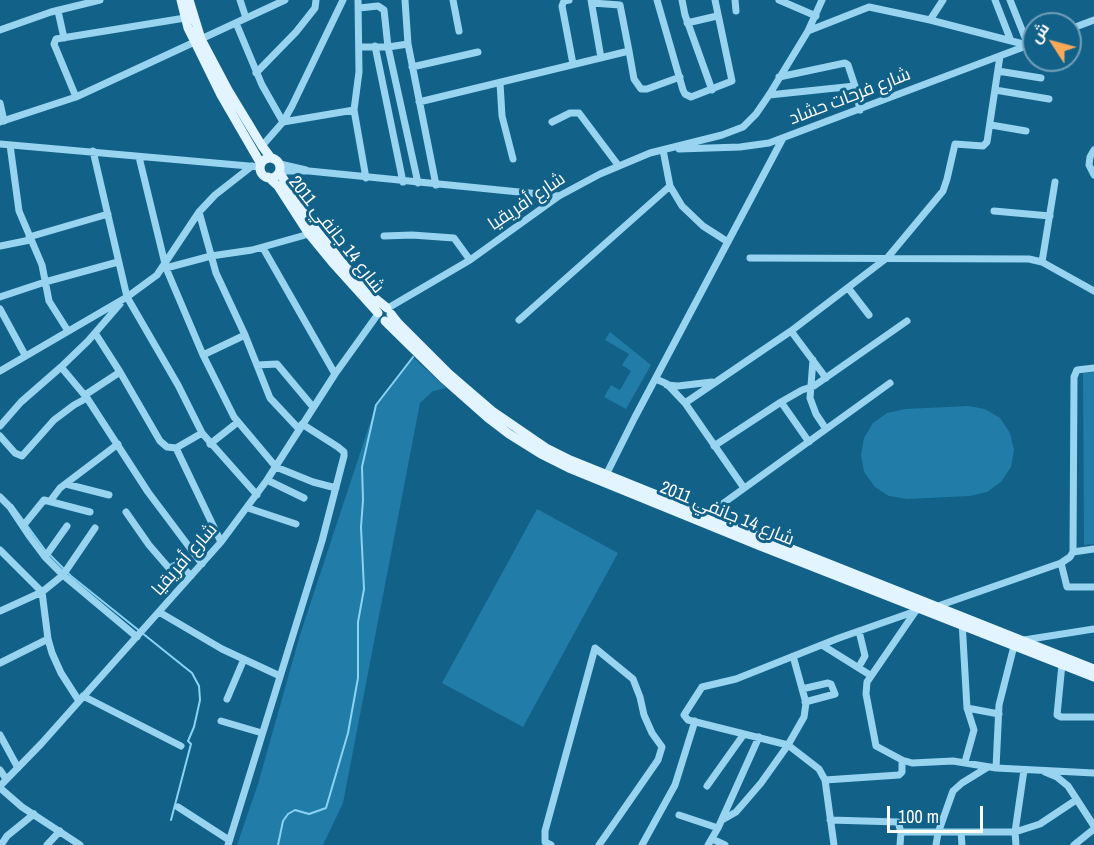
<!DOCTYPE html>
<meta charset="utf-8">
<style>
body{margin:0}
#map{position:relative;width:1094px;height:845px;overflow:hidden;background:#126189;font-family:"Archivo Narrow",Cairo,sans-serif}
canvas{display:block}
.north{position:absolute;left:1022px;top:12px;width:60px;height:60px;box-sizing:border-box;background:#126189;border:2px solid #71a0b8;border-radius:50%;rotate:306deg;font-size:16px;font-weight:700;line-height:24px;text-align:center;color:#fff}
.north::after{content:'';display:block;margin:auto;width:21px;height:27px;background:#ffa958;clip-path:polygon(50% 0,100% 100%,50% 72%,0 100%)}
.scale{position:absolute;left:887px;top:806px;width:96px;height:27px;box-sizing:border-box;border:3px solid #fff;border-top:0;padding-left:8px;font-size:18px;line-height:21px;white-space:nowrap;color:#fff;-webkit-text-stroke:4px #126189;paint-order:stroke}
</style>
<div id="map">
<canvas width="1094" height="845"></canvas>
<div class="north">ش</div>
<div class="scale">100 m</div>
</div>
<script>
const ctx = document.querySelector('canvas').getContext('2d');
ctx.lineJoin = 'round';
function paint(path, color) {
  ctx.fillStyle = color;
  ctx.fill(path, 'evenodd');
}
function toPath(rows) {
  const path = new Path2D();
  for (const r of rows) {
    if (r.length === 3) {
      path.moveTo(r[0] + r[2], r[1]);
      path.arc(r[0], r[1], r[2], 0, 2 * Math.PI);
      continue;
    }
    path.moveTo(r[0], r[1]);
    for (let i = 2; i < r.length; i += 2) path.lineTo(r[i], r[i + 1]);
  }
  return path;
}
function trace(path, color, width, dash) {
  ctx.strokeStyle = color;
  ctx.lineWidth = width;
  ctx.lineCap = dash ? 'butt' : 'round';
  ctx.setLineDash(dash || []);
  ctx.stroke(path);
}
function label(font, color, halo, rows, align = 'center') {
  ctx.font = font + ' "Archivo Narrow",Cairo,sans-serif';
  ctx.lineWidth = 6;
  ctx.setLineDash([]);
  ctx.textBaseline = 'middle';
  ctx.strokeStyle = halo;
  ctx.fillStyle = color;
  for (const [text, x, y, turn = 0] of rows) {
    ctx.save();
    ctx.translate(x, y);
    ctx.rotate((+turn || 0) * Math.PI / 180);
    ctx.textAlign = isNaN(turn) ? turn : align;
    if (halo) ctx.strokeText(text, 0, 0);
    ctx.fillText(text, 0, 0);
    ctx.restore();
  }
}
const green = toPath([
 [610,332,651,365,626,409,604,397,611,385,620,390,631,371,622,365,629,354,605,340],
 [413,357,446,388,433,391,420,403,343,803,323,845,237,845,258,784,300,635,376,405],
 [1094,372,1094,544,1084,545,1083,373],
 [968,406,985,409,1000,418,1010,433,1014,450,1011,467,1001,482,987,492,970,496,907,499,889,496,875,487,864,472,861,455,864,438,873,423,887,413,905,409],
 [537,509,618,553,523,727,442,683]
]);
const stream = toPath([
 [12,505,45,550,71,576,192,673,199,686,200,700,194,727,188,741,191,744,171,820],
 [278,845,283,821,288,814,295,810,309,814,326,808,348,733,358,678,358,622,364,589,361,527,363,500,362,467,376,405,413,357]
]);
const minor = toPath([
 [240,0,246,18],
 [358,0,359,72,354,110,366,178],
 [405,0,408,44,436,185],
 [453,0,459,31],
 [569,0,564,1,562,6,573,64],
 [591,0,601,58],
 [657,0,683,90,685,94,691,97,732,81,715,0],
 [682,0,685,15,712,90],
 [735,0,736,11],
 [779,0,816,16],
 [995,0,1011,41],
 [1010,0,1028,45],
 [359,8,378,6,384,10,388,47,418,183],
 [58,11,64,38],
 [930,20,943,0],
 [236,23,262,85,283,122,354,110],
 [687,23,717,16],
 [1070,29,1094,20],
 [0,30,51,12,100,0],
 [808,31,869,7,930,20,1027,45],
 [375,46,403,182],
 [360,47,388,47,408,44],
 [629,51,634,79,641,89,647,89,680,77],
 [412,67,478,52],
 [998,71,1041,78],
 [256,73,296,32,315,8,316,0],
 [779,77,845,63,848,65,855,86,860,110],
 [500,83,502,116,513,159],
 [995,90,1049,99],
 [769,95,855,86],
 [76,97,54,44,56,39,185,18],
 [419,102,629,51,620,5,592,3],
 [0,103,4,121],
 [0,122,76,97,285,0],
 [552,122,570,113,579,113,618,165],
 [991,125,1026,131],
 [0,144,260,167],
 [10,145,19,211,42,265,49,301,68,331],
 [262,146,283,122,292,106,343,0],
 [679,149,740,147,769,143,1034,43],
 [663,150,670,186,682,206,703,226,728,242],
 [1094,150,1090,157,1089,165,1094,175],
 [93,151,127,297,178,385,202,433,257,495],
 [139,157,166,268,203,355,234,417,276,467,313,482,336,488],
 [280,164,306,170],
 [280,171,309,171,559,196],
 [994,211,1050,216],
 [199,212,216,273,245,335,270,398,299,429],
 [384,236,412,235,454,238,470,260],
 [29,237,108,214],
 [0,246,30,240],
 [263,248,335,374],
 [750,258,1029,259,1042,262,1094,291],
 [1042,262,1055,182],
 [166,268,211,256,252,250,309,234],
 [849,289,869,315],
 [0,297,45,282,118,262],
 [388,308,470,260,559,196,600,174,650,153,722,135,743,127,756,114,769,95,808,31,822,0],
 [0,309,25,355],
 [519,320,670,186],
 [791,331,826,378],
 [95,333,120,372,160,441,167,447,176,448,221,542],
 [203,355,245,335],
 [813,360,810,398,816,414,826,429],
 [257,365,277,364,313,407],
 [61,367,87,398,148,492,202,564],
 [0,371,127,297,157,275,199,212,215,195,252,166],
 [656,379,667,384,685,403,744,488],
 [667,385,678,386,712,382],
 [85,395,120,372],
 [781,402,809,442],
 [685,403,791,331,888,257,943,191,947,179,955,144,983,146,987,142,1000,56],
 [0,426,21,402,61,367,88,341,120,304],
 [0,436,15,453,22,456,54,420,74,405,87,398],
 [210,444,238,422],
 [714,446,781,402,802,390,814,386,907,321],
 [176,448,202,433],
 [605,477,635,417,783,138],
 [267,480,304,498],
 [66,484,109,495],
 [0,497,10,507,30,537,45,557,63,575,137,637],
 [51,500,60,488,118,444],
 [248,508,296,524],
 [126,512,149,545,168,567,170,568,179,563,191,576],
 [707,515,890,383],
 [23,526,44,500,90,512],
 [0,550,42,592,48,639,52,653,61,673,79,701],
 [1073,552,1094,549],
 [45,557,67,526],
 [1061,563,1067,587,1094,587],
 [938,606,1061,563,1070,557,1073,552,1074,377,1077,370,1094,368],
 [0,611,42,592,63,575,95,528],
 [159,612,222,649,280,676],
 [915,612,867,682,866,694,876,746,902,760,912,763,953,761,996,768,1094,773],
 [962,621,967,708,974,730,965,762],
 [859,631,865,656,861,663],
 [1024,640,1094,629],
 [822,645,870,675],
 [0,663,48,639],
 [1062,664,1057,715,1061,717,1094,717],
 [802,689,828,683,831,684,835,694,805,702],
 [83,696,181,746],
 [227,699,244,659],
 [967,708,999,714],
 [221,721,262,733],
 [0,735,18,768],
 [996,768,999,705,1014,646],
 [0,770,6,779],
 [1045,772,1057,777,1068,786,1094,826],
 [825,780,899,775,902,772,902,760],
 [0,786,41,744,221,542,267,480,335,374,378,314],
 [707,786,744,734],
 [0,788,22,807,80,845],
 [178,807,229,840],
 [679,815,718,828],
 [722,820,736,812,761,783,788,745,804,717,806,703,793,656],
 [830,820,898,822,901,832,900,845],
 [901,832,1015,832,1040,824,1076,800],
 [961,832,962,845],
 [712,839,725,845],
 [1,845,7,836,34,814],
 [47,845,60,831],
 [228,845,322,541,344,456,344,452,338,447,302,424],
 [551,845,545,842,545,831,595,648,633,679,640,697,644,715,652,733,662,747,658,760,599,845],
 [642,845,675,785,695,721],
 [708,845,718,828,759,737],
 [834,845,825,780,819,769,788,745,688,720,684,715,702,687,736,679,839,638,916,611],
 [936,845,938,833,953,791,962,783,988,767],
 [1016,845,1015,832,1024,770],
 [1074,845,1094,829]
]);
const major = toPath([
 [181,0,188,28,195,42,221,95,261,164],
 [189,0,201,39,228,90,262,146,271,158],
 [270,168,10],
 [279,172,316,230,345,266,371,295,387,308],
 [268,177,278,186,309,234,332,262,378,313],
 [391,314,398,323,449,374,492,411,546,448,570,460,736,527,1094,669],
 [385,321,445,380,488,418,509,434,541,454,569,468,758,545,1094,677]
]);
const streetNames = [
 ["شارع فرحات حشاد",850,97,-21],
 ["شارع أفريقيا",527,202,-34],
 ["شارع 14 جانفي 2011",336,235,52],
 ["شارع 14 جانفي 2011",727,514,22],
 ["شارع أفريقيا",185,560,-49]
];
paint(green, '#217ca7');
trace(stream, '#8ad3f4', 2);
trace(minor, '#98d4f0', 7);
trace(major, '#e2f4ff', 9);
label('18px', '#fff', '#126189', streetNames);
</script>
